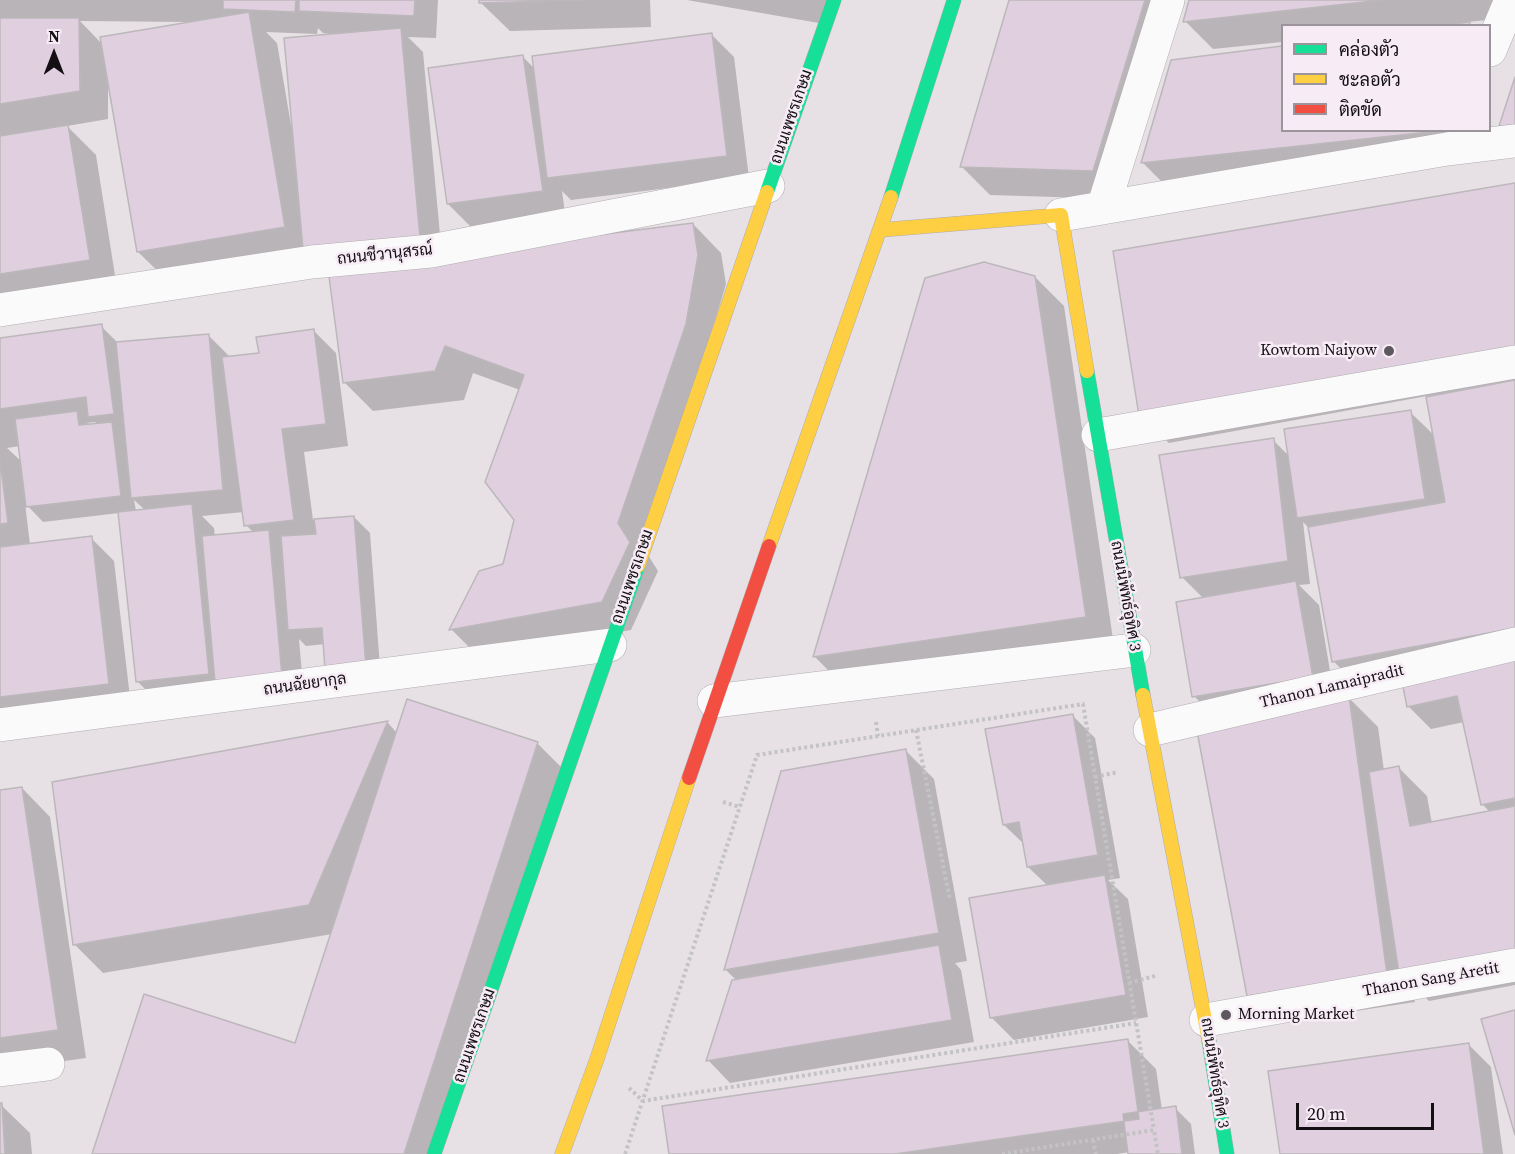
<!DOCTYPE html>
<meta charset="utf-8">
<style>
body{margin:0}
#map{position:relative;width:1515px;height:1154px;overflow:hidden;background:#e7e1e6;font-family:"Source Serif 4",Sarabun,serif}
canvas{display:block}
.legend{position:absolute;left:1281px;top:24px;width:210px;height:108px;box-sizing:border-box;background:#f7ecf5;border:2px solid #9c949b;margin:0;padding:8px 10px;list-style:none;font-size:18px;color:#130f13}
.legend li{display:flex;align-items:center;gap:12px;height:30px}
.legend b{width:30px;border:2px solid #9c949b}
.north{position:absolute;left:24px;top:24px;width:60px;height:60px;-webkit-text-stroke:4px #f7ecf5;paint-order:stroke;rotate:0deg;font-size:16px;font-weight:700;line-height:24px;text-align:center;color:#130f13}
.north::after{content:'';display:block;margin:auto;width:21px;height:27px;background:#130f13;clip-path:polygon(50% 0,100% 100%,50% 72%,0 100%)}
.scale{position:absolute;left:1296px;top:1103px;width:138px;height:27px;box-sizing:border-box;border:3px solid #130f13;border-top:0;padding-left:8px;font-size:18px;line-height:21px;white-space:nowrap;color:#130f13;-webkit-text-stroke:4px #f7ecf5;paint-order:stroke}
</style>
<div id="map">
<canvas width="1515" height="1154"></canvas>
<ul class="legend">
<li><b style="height:8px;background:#16e098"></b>คล่องตัว</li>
<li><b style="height:8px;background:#ffcf43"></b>ชะลอตัว</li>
<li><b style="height:8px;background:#f24e42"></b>ติดขัด</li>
</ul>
<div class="north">N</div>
<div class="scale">20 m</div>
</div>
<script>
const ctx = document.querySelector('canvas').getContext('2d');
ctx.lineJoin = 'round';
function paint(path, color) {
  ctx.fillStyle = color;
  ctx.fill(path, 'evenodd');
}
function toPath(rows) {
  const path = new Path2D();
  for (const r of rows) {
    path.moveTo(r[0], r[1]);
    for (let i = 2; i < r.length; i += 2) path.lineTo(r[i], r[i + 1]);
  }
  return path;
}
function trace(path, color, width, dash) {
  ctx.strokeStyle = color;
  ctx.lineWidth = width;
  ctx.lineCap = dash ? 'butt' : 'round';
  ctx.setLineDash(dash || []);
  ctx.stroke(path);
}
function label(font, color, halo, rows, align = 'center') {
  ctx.font = font + ' "Source Serif 4",Sarabun,serif';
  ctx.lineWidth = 5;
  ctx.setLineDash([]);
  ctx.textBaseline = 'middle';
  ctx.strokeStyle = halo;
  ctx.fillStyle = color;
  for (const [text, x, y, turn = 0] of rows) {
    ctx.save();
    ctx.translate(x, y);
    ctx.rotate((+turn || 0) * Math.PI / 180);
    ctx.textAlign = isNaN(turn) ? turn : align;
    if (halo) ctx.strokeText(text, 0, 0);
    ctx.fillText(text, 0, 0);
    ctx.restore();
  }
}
const shadow = toPath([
 [0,0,438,0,436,38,408,37,423,52,442,256,693,224,721,253,726,284,646,552,658,571,631,630,479,657,451,629,504,566,516,520,520,390,473,373,464,400,373,411,344,382,330,270,167,280,138,252,110,84,108,84,108,119,67,126,96,155,117,288,0,307],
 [80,21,188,22,103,45],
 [318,28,323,33,331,34,331,35,293,125,291,125,277,43,266,32,317,34],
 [481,0,650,0,651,27,510,31,481,3],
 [687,0,835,0,830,25],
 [1011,0,1182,0,1121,199,990,195,962,167],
 [1191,0,1515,0,1515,17,1468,22,1472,26,1282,26,1282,42,1213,49,1185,21],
 [711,34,734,57,749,178,571,200,562,191,565,213,471,227,448,204,523,57,535,69],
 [1282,47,1282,130,1469,130,1171,191,1143,163,1172,62],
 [1515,185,1515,985,1429,1001,1413,986,1415,1002,1277,1023,1217,719,1194,696,1203,598,1182,577,1273,440,1290,457,1410,412,1435,436,1427,396,1169,443,1140,415],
 [1303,522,1309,528,1333,661,1362,689,1404,682,1408,706,1431,729,1464,722,1482,804,1490,812,1432,824,1427,796,1398,767,1384,771,1378,727,1349,698,1335,701,1319,605,1299,585,1310,584],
 [1035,277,1064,306,1114,646,843,685,815,657],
 [101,326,118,343,208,335,231,358,260,354,314,331,336,353,348,446,304,452,313,520,354,517,370,533,381,681,325,644,306,646,299,639,304,698,160,704,137,681,119,513,43,522,25,503,30,545,91,538,114,561,131,706,0,722,0,339],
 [95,422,98,425,90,426,87,423],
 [20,446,22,462,7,448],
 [134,500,145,510,136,511],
 [244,512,246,525,254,533,215,537,214,528,202,516],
 [1072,715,1095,738,1120,878,1108,880,1128,899,1148,1017,1014,1040,991,1017,1048,886,1028,867,1025,845,1004,825],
 [388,723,397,733,537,743,566,772,441,1154,94,1154,296,1044,332,934,103,973,74,944,53,783],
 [905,750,934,779,967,961,955,963,961,970,974,1042,730,1083,708,1060,737,981,726,970,783,772],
 [22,788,50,817,86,1058,0,1070,0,791],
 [1127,1040,1156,1069,1162,1110,1175,1108,1191,1124,1195,1154,1130,1154,1130,1152,1117,1154,671,1154],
 [1468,1044,1491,1067,1503,1154,1282,1154],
 [0,1104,30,1133,32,1154,0,1154]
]);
const building = toPath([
 [223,0,296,0,295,12,223,9,223,0],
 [299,0,415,0,414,16,299,11,299,0],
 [479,0,583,0,479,3,479,0],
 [1009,0,1145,0,1093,171,960,167,1009,0],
 [1189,0,1382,0,1183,22,1189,0],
 [249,12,285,227,137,252,100,37,249,12],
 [0,18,79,18,80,91,0,104,0,18],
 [1470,22,1469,26,1439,26,1470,22],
 [401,28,420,238,303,249,284,38,401,28],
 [712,33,727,156,547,178,532,56,712,33],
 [1282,46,1282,130,1430,130,1429,132,1141,163,1171,60,1282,46],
 [523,55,543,191,447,204,428,68,523,55],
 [1515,77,1515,125,1499,126,1515,77],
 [68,125,90,260,0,274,0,136,68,125],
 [1515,183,1515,346,1139,416,1113,251,1515,183],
 [693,223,698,255,686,324,618,523,630,542,602,602,449,630,479,571,503,564,514,520,485,482,524,375,445,346,435,371,343,383,328,269,693,223],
 [984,262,1035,276,1086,617,813,657,925,278,984,262],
 [102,324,114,414,88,417,86,397,0,409,0,338,102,324],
 [314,329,326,424,282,429,294,520,244,526,222,357,259,353,256,337,314,329],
 [209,334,223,490,131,498,116,342,209,334],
 [1515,380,1515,628,1332,662,1308,527,1445,502,1426,397,1515,380],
 [1411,410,1425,499,1297,518,1284,429,1411,410],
 [77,411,79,425,112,422,121,496,26,507,15,419,77,411],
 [1274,438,1288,561,1180,578,1159,455,1274,438],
 [0,460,8,523,0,524,0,460],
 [192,504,209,674,136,682,118,512,192,504],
 [354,516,366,666,325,669,322,628,288,630,281,536,316,534,314,519,354,516],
 [269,530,282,676,215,682,202,536,269,530],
 [92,536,109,684,0,697,0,547,92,536],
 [1296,581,1313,677,1192,697,1176,602,1296,581],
 [1515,653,1515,798,1481,805,1457,696,1407,707,1401,677,1515,653],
 [1349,696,1387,974,1247,996,1197,731,1349,696],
 [407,699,538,742,404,1154,92,1154,144,994,295,1043,407,699],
 [1073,714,1098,855,1027,867,1019,822,1003,825,985,729,1073,714],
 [388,721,309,905,73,945,52,782,388,721],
 [906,749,939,933,724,970,781,771,906,749],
 [1399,766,1410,826,1515,806,1515,951,1399,974,1369,772,1399,766],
 [22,787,58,1030,0,1038,0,790,22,787],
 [1105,875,1126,995,990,1018,969,898,1105,875],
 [939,945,952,1020,706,1061,732,980,939,945],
 [1515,1010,1515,1135,1481,1019,1515,1010],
 [1128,1039,1139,1119,895,1154,669,1154,662,1106,1128,1039],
 [1469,1043,1484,1154,1280,1154,1268,1071,1469,1043],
 [0,1103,2,1103,5,1154,0,1154,0,1103],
 [1176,1106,1182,1154,1128,1154,1123,1114,1176,1106]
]);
const path = toPath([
 [876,722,878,736],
 [916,730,950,900],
 [1095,777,1118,772],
 [723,802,740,807],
 [1129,983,1158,975],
 [629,1088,643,1101,1136,1023],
 [1093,1140,1096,1154],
 [625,1154,757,755,1083,704,1154,1130],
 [1002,1154,1154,1130,1158,1154]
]);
const street = toPath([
 [1490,50,1511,0],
 [1103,208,1168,0],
 [1061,215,1447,149,1515,141],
 [0,310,312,262,431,251,768,186],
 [1098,435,1515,362],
 [714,701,1134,650],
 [0,725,610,645],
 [1150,730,1515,644],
 [1206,1020,1515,965],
 [0,1070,48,1064]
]);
const fast = toPath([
 [767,192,834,0],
 [891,197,954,0],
 [1087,371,1143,695],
 [1209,1041,1227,1154],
 [434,1154,638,566]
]);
const slow = toPath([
 [880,230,1061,215,1087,371],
 [769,546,891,197],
 [638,566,767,192],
 [1143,695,1209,1041],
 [562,1154,597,1059,689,778]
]);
const jam = toPath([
 [689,778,769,546]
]);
const markers = [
 [1389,351,6,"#5d585d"],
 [1226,1015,6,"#5d585d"]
];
const streetNames = [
 ["ถนนเพชรเกษม",792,117,-71],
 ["ถนนชีวานุสรณ์",385,255,-6],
 ["ถนนเพชรเกษม",633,577,-71],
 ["ถนนนิพัทธ์อุทิศ 3",1125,596,80],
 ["ถนนฉัยยากุล",305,685,-8],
 ["Thanon Lamaipradit",1332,687,-13],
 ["Thanon Sang Aretit",1431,980,-10],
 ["ถนนเพชรเกษม",475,1036,-71],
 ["ถนนนิพัทธ์อุทิศ 3",1214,1073,81]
];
const poiNames = [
 ["Kowtom Naiyow",1377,351],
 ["Morning Market",1238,1015,"left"]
];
paint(shadow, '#0003');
paint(building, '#e0d0df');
trace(building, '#bcb7bb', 1.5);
trace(street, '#b0acb0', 34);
trace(fast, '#b0acb0', 15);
trace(slow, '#b0acb0', 15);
trace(jam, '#b0acb0', 15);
trace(path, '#c4c3c4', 4, [3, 3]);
trace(street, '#fbfafb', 33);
trace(fast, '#16e098', 14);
trace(slow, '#ffcf43', 14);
trace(jam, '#f24e42', 14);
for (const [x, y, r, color] of markers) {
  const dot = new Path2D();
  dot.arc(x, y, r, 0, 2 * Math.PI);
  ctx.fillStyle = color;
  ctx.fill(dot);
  trace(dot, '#f7ecf5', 2);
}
label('16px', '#130f13', '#f7ecf5', streetNames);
label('16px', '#130f13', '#f7ecf5', poiNames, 'right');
</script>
